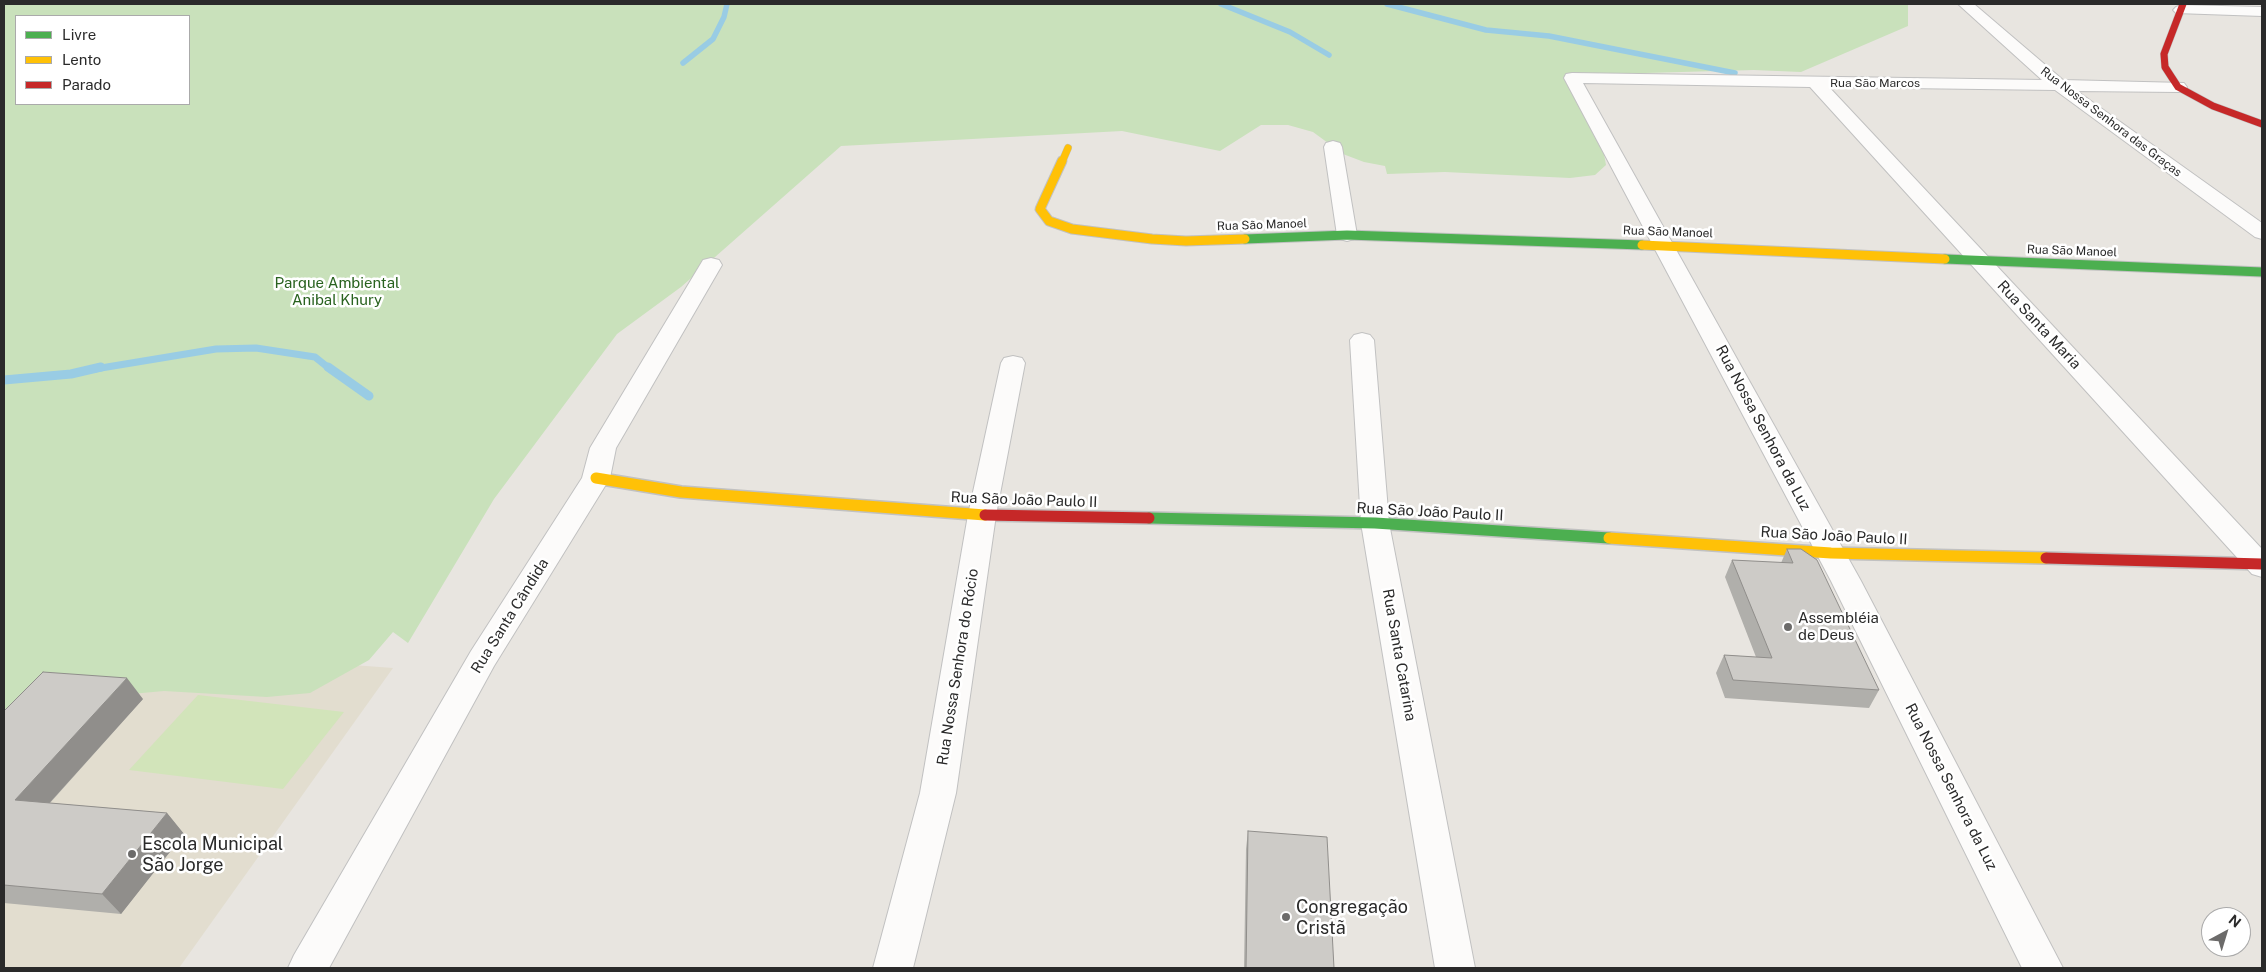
<!DOCTYPE html>
<meta charset="utf-8">
<style>
body{margin:0}
#map{position:relative;width:2266px;height:972px;overflow:hidden;background:#e8e5e0;font-family:"Public Sans",sans-serif}
canvas{display:block}
.frame{position:absolute;inset:0;border:5px solid #2a2a2a;pointer-events:none}
.legend{position:absolute;left:15px;top:15px;width:175px;height:90px;box-sizing:border-box;background:#fff;border:1px solid #aaa;margin:0;padding:6px 9px;list-style:none;font-size:15px;color:#2a2a2a}
.legend li{display:flex;align-items:center;gap:10px;height:25px}
.legend b{width:25px;border:1px solid #aaa}
.north{position:absolute;left:2201px;top:907px;width:50px;height:50px;box-sizing:border-box;background:#fff;border:1px solid #aaa;border-radius:50%;rotate:39deg;font-size:14px;font-weight:700;line-height:20px;text-align:center;color:#2a2a2a}
.north::after{content:'';display:block;margin:auto;width:18px;height:22px;background:#6c6b6a;clip-path:polygon(50% 0,100% 100%,50% 72%,0 100%)}
</style>
<div id="map">
<canvas width="2266" height="972"></canvas>
<div class="frame"></div>
<ul class="legend">
<li><b style="height:6px;background:#4caf50"></b>Livre</li>
<li><b style="height:6px;background:#ffc107"></b>Lento</li>
<li><b style="height:6px;background:#c62828"></b>Parado</li>
</ul>
<div class="north">N</div>
</div>
<script>
const ctx = document.querySelector('canvas').getContext('2d');
ctx.lineJoin = 'round';
function paint(path, color) {
  ctx.fillStyle = color;
  ctx.fill(path, 'evenodd');
}
function toPath(rows) {
  const path = new Path2D();
  for (const r of rows) {
    path.moveTo(r[0], r[1]);
    for (let i = 2; i < r.length; i += 2) path.lineTo(r[i], r[i + 1]);
  }
  return path;
}
function trace(path, color, width, dash) {
  ctx.strokeStyle = color;
  ctx.lineWidth = width;
  ctx.lineCap = dash ? 'butt' : 'round';
  ctx.setLineDash(dash || []);
  ctx.stroke(path);
}
function label(font, color, halo, rows, align = 'center') {
  ctx.font = font + ' "Public Sans",sans-serif';
  ctx.lineWidth = 5;
  ctx.setLineDash([]);
  ctx.textBaseline = 'middle';
  ctx.strokeStyle = halo;
  ctx.fillStyle = color;
  for (const [text, x, y, turn = 0] of rows) {
    ctx.save();
    ctx.translate(x, y);
    ctx.rotate((+turn || 0) * Math.PI / 180);
    ctx.textAlign = isNaN(turn) ? turn : align;
    if (halo) ctx.strokeText(text, 0, 0);
    ctx.fillText(text, 0, 0);
    ctx.restore();
  }
}
const education = toPath([
 [95,646,393,668,179,968,4,968,4,727]
]);
const green = toPath([
 [4,4,1908,4,1908,26,1801,72,1754,70,1609,74,1577,83,1574,92,1577,102,1604,154,1606,165,1595,175,1570,178,1445,172,1387,174,1385,166,1364,162,1343,154,1313,132,1288,125,1261,125,1220,151,1122,131,841,146,681,287,617,334,494,499,408,643,393,632,369,660,310,693,267,697,164,691,109,696,4,754],
 [16,16,189,16,189,104,16,104]
]);
const pitch = toPath([
 [198,695,344,712,283,789,129,770]
]);
const streamFar2 = toPath([
 [1221,4,1290,32,1329,55],
 [1387,4,1486,30,1549,36,1735,73],
 [683,63,713,39,724,17,727,4]
]);
const streamFar1 = toPath([
 [95,369,216,349,256,348,315,357,330,369]
]);
const stream = toPath([
 [328,367,369,396],
 [4,380,71,374,101,367]
]);
const street = toPath([
 [1958,4,1974,4,2063,80,2184,83,2187,87,2184,91,2178,92,2077,91,2262,223,2262,239,2255,237,2055,90,1829,87,2262,549,2262,577,2252,574,1810,87,1583,83,1861,581,2063,968,2022,968,1831,581,1564,78,1566,74,1572,73,2042,80,1958,4],
 [2181,5,2262,7,2262,16,2176,13,2173,10,2176,7,2181,5],
 [1333,141,1340,143,1342,147,1357,235,1354,239,1347,241,1340,239,1337,235,1324,147,1326,143,1333,141],
 [711,258,719,260,722,265,616,448,610,478,494,666,329,968,288,968,294,955,471,651,582,478,590,448,700,265,703,260,711,258],
 [1362,333,1370,335,1374,340,1389,523,1475,968,1435,968,1361,523,1350,340,1354,335,1362,333],
 [1013,356,1022,358,1025,363,996,515,956,793,913,968,873,968,920,793,968,515,1001,363,1004,358,1013,356]
]);
const fastFar1 = toPath([
 [1245,239,1347,235,1642,245],
 [1945,259,2262,272]
]);
const fast = toPath([
 [1149,518,1375,523,1609,538]
]);
const slowFar2 = toPath([
 [1062,162,1068,148]
]);
const slowFar1 = toPath([
 [1062,161,1040,209,1049,221,1072,229,1152,239,1186,241,1245,239],
 [1642,245,1945,259]
]);
const slow = toPath([
 [596,478,681,492,985,515],
 [1609,538,1831,553,2046,558]
]);
const jamFar1 = toPath([
 [2183,4,2164,54,2165,67,2178,87,2213,106,2262,124]
]);
const jam = toPath([
 [985,515,1149,518],
 [2046,558,2262,564]
]);
const wall = toPath([
 [1787,549,1879,690,1869,708,1725,698,1716,673,1724,655,1756,657,1725,577,1732,560,1781,563],
 [143,699,50,803,167,813,184,834,121,914,4,903,4,711],
 [1248,831,1334,968,1244,968,1246,849]
]);
const shadedWall = toPath([
 [127,678,143,699,34,820,15,800],
 [167,813,184,834,121,914,102,894]
]);
const building = toPath([
 [1787,549,1801,549,1817,560,1879,690,1733,680,1724,655,1772,658,1732,560,1793,563,1787,549],
 [43,672,127,678,15,800,167,813,102,894,4,885,4,711,43,672],
 [1248,831,1327,837,1334,968,1246,968,1248,831]
]);
const markers = [
 [1788,627,5,"#6c6b6a"],
 [132,854,5,"#6c6b6a"],
 [1286,917,5,"#6c6b6a"]
];
const farStreetnames = [
 ["Rua São Marcos",1875,83],
 ["Rua Nossa Senhora das Graças",2111,122,37],
 ["Rua São Manoel",1262,225,-2],
 ["Rua São Manoel",1668,232,2],
 ["Rua São Manoel",2072,251,2]
];
const parkNames = [
 ["Parque Ambiental",337,283],
 ["Anibal Khury",337,300]
];
const streetNames = [
 ["Rua Santa Maria",2039,325,47],
 ["Rua Nossa Senhora da Luz",1763,428,62],
 ["Rua São João Paulo II",1024,500,2],
 ["Rua São João Paulo II",1430,512,3],
 ["Rua São João Paulo II",1834,536,3],
 ["Rua Santa Cândida",510,616,-58],
 ["Rua Santa Catarina",1399,655,80],
 ["Rua Nossa Senhora do Rócio",958,667,-81],
 ["Rua Nossa Senhora da Luz",1951,787,63]
];
const poiNames = [
 ["Assembléia",1798,618],
 ["de Deus",1798,635]
];
const nearPoinames = [
 ["Escola Municipal",142,844],
 ["São Jorge",142,865],
 ["Congregação",1296,907],
 ["Cristã",1296,928]
];
paint(education, '#e2ddcf');
paint(green, '#c9e1bb');
paint(pitch, '#d2e4ba');
trace(streamFar2, '#99cce4', 5.5);
trace(streamFar1, '#99cce4', 7);
trace(stream, '#99cce4', 9);
trace(street, '#c1c1c1', 2);
trace(fastFar1, '#c1c1c1', 11);
trace(fast, '#c1c1c1', 14);
trace(slowFar2, '#c1c1c1', 8);
trace(slowFar1, '#c1c1c1', 11);
trace(slow, '#c1c1c1', 14);
trace(jamFar1, '#c1c1c1', 8);
trace(jam, '#c1c1c1', 14);
paint(street, '#fcfbfa');
trace(fastFar1, '#4caf50', 9);
trace(fast, '#4caf50', 11);
trace(slowFar2, '#ffc107', 7);
trace(slowFar1, '#ffc107', 9);
trace(slow, '#ffc107', 11);
trace(jamFar1, '#c62828', 7);
trace(jam, '#c62828', 11);
paint(wall, '#b0afab');
paint(shadedWall, '#908e8b');
paint(building, '#cdcbc7');
trace(building, '#908e8b', 1);
for (const [x, y, r, color] of markers) {
  const dot = new Path2D();
  dot.arc(x, y, r, 0, 2 * Math.PI);
  ctx.fillStyle = color;
  ctx.fill(dot);
  trace(dot, '#fff', 2);
}
label('12px', '#2a2a2a', '#fff', farStreetnames);
label('15px', '#29621f', '#fff', parkNames);
label('15px', '#2a2a2a', '#fff', streetNames);
label('15px', '#2a2a2a', '#fff', poiNames, 'left');
label('18px', '#2a2a2a', '#fff', nearPoinames, 'left');
</script>
